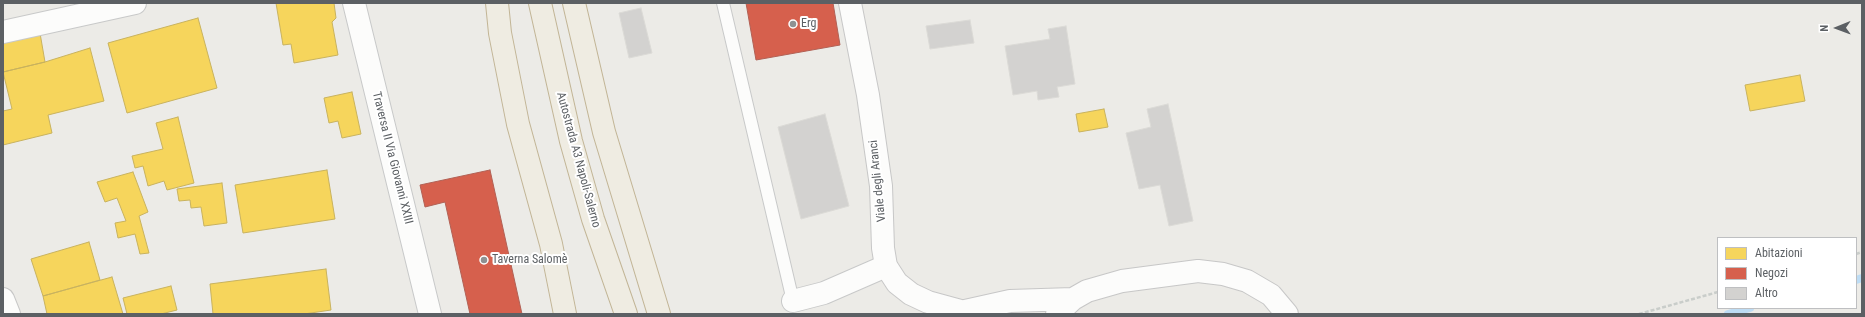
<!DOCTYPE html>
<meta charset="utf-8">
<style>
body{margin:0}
#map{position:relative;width:1865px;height:317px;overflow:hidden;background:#ecebe7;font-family:"Roboto Condensed",sans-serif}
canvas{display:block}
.frame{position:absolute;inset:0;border:4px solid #5c6064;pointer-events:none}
.legend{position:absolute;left:1717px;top:237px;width:140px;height:72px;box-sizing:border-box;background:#fff;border:1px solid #bebfc1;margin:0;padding:5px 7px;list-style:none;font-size:12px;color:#5c6064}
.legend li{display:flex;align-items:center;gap:8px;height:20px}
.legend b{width:20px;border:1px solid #bebfc1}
.north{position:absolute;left:1817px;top:8px;width:40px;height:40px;-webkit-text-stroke:3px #fff;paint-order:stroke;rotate:269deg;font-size:11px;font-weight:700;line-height:16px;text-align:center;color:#5c6064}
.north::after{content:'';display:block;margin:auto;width:14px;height:18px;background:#5c6064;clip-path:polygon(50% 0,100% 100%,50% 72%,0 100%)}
</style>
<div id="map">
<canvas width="1865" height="317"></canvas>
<div class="frame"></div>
<ul class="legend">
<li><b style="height:11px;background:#f6d55c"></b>Abitazioni</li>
<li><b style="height:11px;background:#d6604d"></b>Negozi</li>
<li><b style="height:11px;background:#d3d2d0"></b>Altro</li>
</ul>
<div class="north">N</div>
</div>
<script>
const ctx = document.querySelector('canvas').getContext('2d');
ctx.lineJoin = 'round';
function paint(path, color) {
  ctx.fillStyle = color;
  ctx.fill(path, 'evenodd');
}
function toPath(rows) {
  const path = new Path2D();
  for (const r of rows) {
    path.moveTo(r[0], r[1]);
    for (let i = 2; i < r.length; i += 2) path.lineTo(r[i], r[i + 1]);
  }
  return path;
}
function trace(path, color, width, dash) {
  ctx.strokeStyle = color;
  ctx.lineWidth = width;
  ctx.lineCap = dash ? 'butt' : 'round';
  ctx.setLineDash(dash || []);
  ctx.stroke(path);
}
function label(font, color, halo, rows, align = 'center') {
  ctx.font = font + ' "Roboto Condensed",sans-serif';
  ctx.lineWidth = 4;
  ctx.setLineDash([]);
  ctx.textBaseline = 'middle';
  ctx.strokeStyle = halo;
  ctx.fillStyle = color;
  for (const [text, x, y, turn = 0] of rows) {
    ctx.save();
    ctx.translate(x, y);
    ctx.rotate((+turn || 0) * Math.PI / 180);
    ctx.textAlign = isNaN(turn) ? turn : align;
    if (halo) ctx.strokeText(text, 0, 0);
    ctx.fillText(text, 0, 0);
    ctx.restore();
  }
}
const homes = toPath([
 [276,3,334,3,336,18,332,22,338,55,294,63,291,44,283,45,276,3],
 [198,18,217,88,127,113,108,43,198,18],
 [40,33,45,62,3,72,3,42,40,33],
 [90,48,104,101,48,115,52,133,3,145,3,111,12,109,3,72,45,62,90,48],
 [1800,75,1805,101,1750,111,1745,85,1800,75],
 [352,92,361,134,342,138,338,121,329,123,324,98,352,92],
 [1104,109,1108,127,1079,132,1076,114,1104,109],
 [178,117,194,183,167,190,164,181,148,186,143,166,135,168,132,156,163,149,156,123,178,117],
 [327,170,335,219,243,233,235,185,327,170],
 [133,172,148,212,139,216,149,253,140,254,135,234,118,238,115,223,126,221,117,198,105,202,97,182,133,172],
 [222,183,227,223,204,226,201,207,191,208,190,200,179,201,177,189,222,183],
 [89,242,100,280,43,296,31,259,89,242],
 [326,269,331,310,304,314,213,314,210,284,326,269],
 [112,277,123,314,47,314,43,296,112,277],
 [171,286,177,310,161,314,127,314,123,298,171,286]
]);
const shops = toPath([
 [746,3,833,3,840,45,756,60,746,3],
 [490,170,522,314,470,314,445,202,425,207,420,185,490,170]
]);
const stream = toPath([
 [1856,280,1862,278],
 [1728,314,1750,308]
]);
const building = toPath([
 [641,8,652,53,629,58,619,13,641,8],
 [970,20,974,43,930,49,926,26,970,20],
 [1066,26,1075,84,1057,87,1059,97,1038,100,1037,91,1013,95,1005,46,1050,39,1048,29,1066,26],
 [1168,104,1193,221,1169,226,1160,185,1139,189,1126,133,1151,127,1147,109,1168,104],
 [825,114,849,206,801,219,778,127,825,114]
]);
const path = toPath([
 [1856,254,1862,252],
 [1639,314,1718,292]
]);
const lane = toPath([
 [723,3,793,301]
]);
const street = toPath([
 [354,3,430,314],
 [3,32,135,3],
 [793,301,824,293,886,266]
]);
const secondary = toPath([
 [850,3,868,95,881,186,883,248,886,266,897,283,911,294,928,302,972,314],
 [3,299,9,314],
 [965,311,1010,301,1073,299],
 [1057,314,1073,299,1087,291,1122,281,1198,271,1223,274,1247,281,1271,295,1287,314]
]);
const highway = toPath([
 [497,3,500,33,518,124,551,244,565,314],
 [540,3,571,141,593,219,626,314],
 [574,3,604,132,659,314]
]);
const markers = [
 [793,24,4,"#8e9192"],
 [484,260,4,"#8e9192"]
];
const poiNames = [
 ["Erg",801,24],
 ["Taverna Salomè",492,260]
];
const streetNames = [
 ["Traversa II Via Giovanni XXIII",392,158,76],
 ["Autostrada A3 Napoli-Salerno",578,160,75],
 ["Viale degli Aranci",878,181,-96]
];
paint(homes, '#f6d55c');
trace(homes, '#c8b25e', 1);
paint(shops, '#d6604d');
trace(shops, '#b16054', 1);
trace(stream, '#bddcf4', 8);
paint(building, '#d3d2d0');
trace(building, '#dbdad6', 1);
trace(lane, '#c8c9c9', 14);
trace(street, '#c8c9c9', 24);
trace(secondary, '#c7c7c7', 24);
trace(highway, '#c2b596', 24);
trace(path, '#c9cdca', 2.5, [4, 2]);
trace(lane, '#fcfcfb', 12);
trace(street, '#fcfcfb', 22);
trace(secondary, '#fcfcfb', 22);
trace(highway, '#efece2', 22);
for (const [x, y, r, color] of markers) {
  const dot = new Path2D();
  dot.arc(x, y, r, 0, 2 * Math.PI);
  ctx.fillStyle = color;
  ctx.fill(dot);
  trace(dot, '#fff', 1.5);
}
label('12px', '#5c6064', '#fff', poiNames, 'left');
label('12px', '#5c6064', '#fff', streetNames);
</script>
